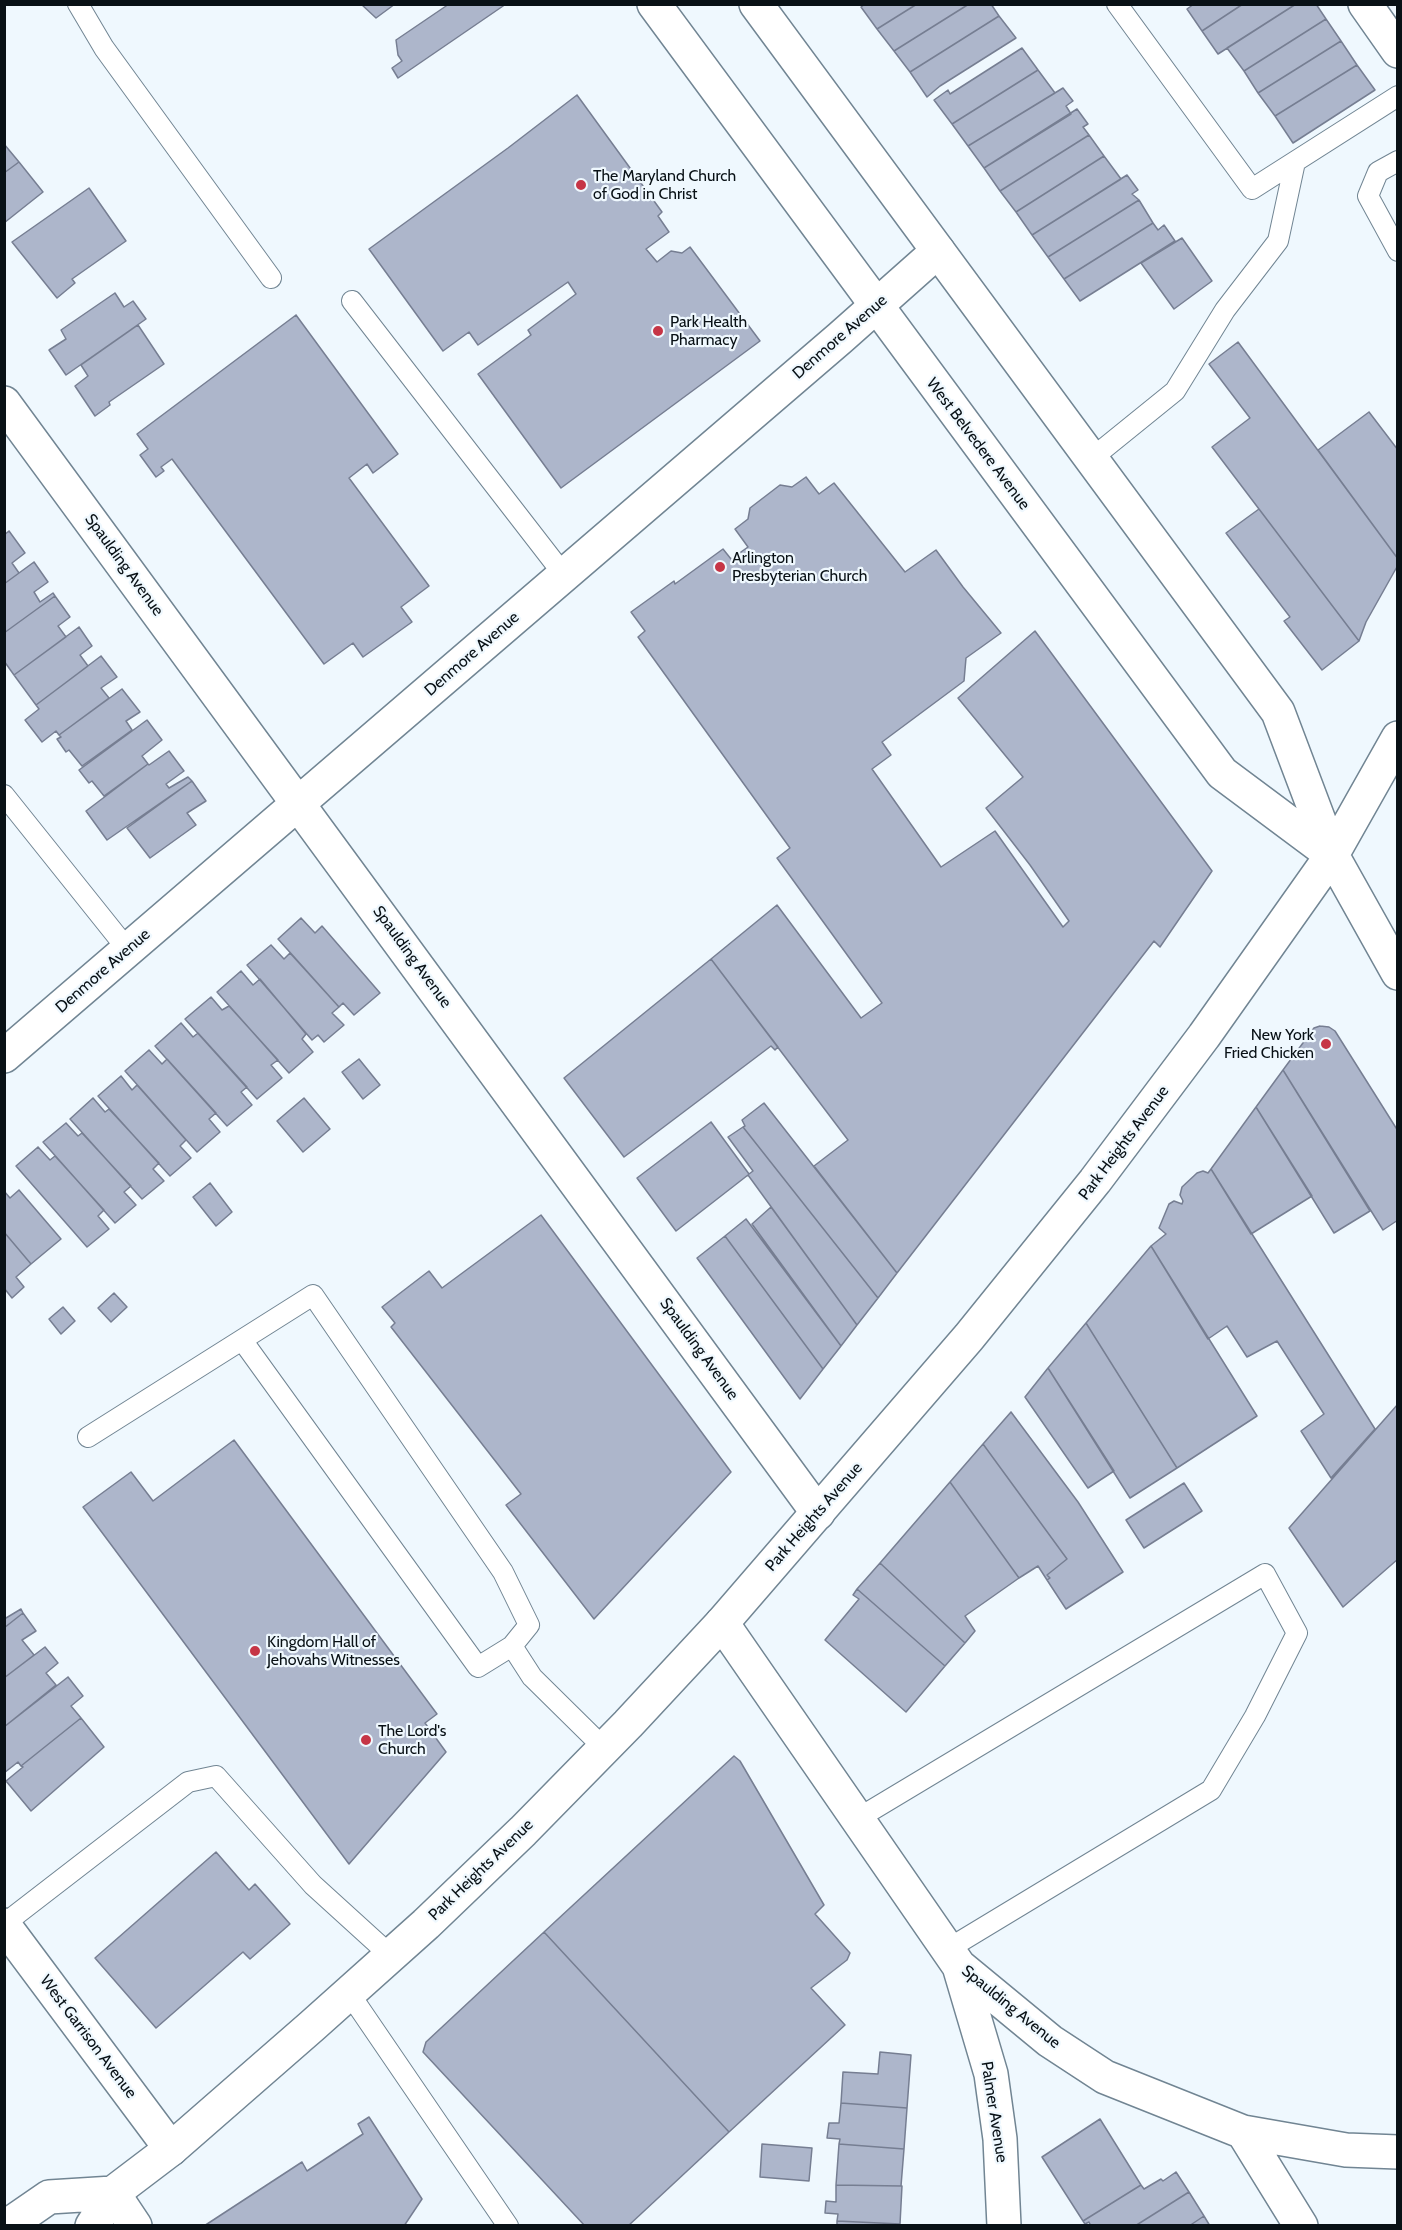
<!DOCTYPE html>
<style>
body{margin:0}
#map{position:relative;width:1402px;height:2230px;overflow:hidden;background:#eff8fe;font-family:Cabin,sans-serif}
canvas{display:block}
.frame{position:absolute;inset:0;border:6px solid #091116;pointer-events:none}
</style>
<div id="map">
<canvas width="1402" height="2230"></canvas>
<div class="frame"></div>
</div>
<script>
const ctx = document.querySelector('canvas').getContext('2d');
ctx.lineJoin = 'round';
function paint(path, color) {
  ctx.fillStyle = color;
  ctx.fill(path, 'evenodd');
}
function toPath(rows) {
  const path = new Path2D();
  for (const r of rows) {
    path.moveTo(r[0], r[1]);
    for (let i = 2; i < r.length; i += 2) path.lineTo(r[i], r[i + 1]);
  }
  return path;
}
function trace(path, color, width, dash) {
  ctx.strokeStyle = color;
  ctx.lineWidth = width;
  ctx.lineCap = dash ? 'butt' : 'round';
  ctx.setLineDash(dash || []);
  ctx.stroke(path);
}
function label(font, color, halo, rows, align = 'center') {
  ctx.font = font + ' Cabin,sans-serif';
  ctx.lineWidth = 4.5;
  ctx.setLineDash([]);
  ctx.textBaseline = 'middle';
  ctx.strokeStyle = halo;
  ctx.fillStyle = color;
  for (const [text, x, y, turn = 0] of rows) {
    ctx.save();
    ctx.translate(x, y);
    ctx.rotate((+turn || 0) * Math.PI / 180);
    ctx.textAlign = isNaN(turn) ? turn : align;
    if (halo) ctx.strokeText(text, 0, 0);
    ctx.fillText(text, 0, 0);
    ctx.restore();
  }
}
const building = toPath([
 [361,4,395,4,376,18,361,4],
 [449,4,506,4,398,78,392,68,402,61,398,55,396,40,449,4],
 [865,4,917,4,877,29,861,7,865,4],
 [917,4,969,4,894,51,877,29,917,4],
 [969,4,991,4,999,16,910,72,894,51,969,4],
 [1194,4,1243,4,1202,31,1187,9,1194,4],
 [1243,4,1296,4,1218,54,1202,31,1243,4],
 [1296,4,1316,4,1326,19,1244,71,1227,48,1296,4],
 [999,16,1016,38,940,86,927,97,910,72,999,16],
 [1326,19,1341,41,1258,93,1244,71,1326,19],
 [1341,41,1357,65,1275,116,1258,93,1341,41],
 [1022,48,1038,70,952,124,934,100,948,90,950,94,1022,48],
 [1357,65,1375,90,1293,143,1275,116,1357,65],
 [1038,70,1055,93,968,146,952,124,1038,70],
 [1063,88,1073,101,1066,106,1071,114,984,168,968,146,1063,88],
 [577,95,662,212,658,216,669,232,646,249,657,262,671,251,682,253,690,247,760,341,561,488,478,374,531,335,528,330,576,294,568,282,478,345,469,332,443,351,369,249,508,148,577,95],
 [1077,109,1088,124,1083,127,1089,135,1000,191,984,168,1077,109],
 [1089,135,1104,156,1016,212,1000,191,1089,135],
 [4,144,19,162,4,173,4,144],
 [1104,156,1121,179,1032,235,1016,212,1104,156],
 [19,162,43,192,4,223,4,173,19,162],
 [1127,175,1138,190,1132,194,1139,200,1048,257,1032,235,1127,175],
 [89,188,126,241,72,279,75,283,57,298,12,242,89,188],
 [1139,200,1153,223,1064,279,1048,257,1139,200],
 [1153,223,1158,230,1164,225,1175,241,1080,301,1064,279,1153,223],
 [1182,238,1212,281,1174,309,1141,263,1182,238],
 [115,293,124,307,133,301,146,319,66,375,49,350,66,339,61,330,115,293],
 [296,315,398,454,373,473,367,464,349,478,429,586,401,607,412,622,363,657,353,643,324,664,172,459,161,467,164,471,156,477,140,455,148,449,137,434,296,315],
 [138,325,164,364,109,402,110,405,95,416,75,386,88,376,81,365,138,325],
 [1238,342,1398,559,1398,565,1366,622,1359,641,1212,447,1250,418,1209,364,1238,342],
 [1369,412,1398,450,1398,559,1318,450,1369,412],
 [806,477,819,494,834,483,905,572,936,550,963,587,1001,633,966,658,964,681,882,742,891,755,872,769,941,867,995,831,1063,927,1069,921,1030,865,986,808,1023,777,958,698,1035,631,1212,871,1160,947,1154,941,897,1273,814,1166,848,1140,711,959,777,905,861,1018,882,1003,777,858,790,848,638,637,645,631,631,612,674,581,675,584,723,549,731,559,748,547,735,529,748,519,750,508,780,485,792,487,806,477],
 [1259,509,1359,641,1322,670,1284,621,1290,617,1226,533,1259,509],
 [9,531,25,553,12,563,19,573,4,584,4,535,9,531],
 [34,562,48,582,34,592,40,602,53,593,55,596,4,633,4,584,34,562],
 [55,596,70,617,58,626,66,637,14,675,4,661,4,633,55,596],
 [79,627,92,646,80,655,88,666,36,705,14,675,79,627],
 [101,656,117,677,101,688,109,698,59,735,56,731,42,742,25,720,39,709,36,705,101,656],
 [122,689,140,712,126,721,132,730,82,766,69,750,66,752,57,739,61,737,59,735,122,689],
 [147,720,162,740,142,756,148,764,104,796,92,781,89,783,79,770,147,720],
 [169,751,184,771,166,784,169,788,188,777,192,781,107,840,86,811,148,764,149,765,169,751],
 [192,781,206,801,187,813,196,825,150,858,127,828,192,781],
 [301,918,315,933,322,926,380,993,354,1015,343,1003,339,1007,278,939,301,918],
 [271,945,284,959,290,953,339,1007,332,1013,344,1025,324,1042,318,1035,312,1040,247,965,271,945],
 [711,959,778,1047,775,1050,771,1046,624,1157,564,1078,711,959],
 [241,971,253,985,260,979,306,1034,302,1039,313,1052,289,1073,217,992,241,971],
 [211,997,222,1010,229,1006,278,1060,271,1065,282,1078,257,1099,185,1019,211,997],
 [181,1023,193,1037,198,1033,247,1087,241,1092,252,1105,227,1126,155,1046,181,1023],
 [1320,1026,1329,1027,1335,1031,1398,1131,1398,1220,1383,1230,1283,1070,1314,1028,1320,1026],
 [149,1050,162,1064,167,1059,216,1113,209,1119,220,1132,197,1152,125,1071,149,1050],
 [359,1059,380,1085,363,1099,342,1072,359,1059],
 [1283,1070,1370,1211,1334,1233,1256,1107,1283,1070],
 [121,1076,132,1090,137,1085,186,1140,180,1146,191,1158,170,1176,98,1096,121,1076],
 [93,1098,105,1112,109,1109,159,1163,153,1169,164,1181,142,1199,70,1119,93,1098],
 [304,1098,330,1129,303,1152,277,1121,304,1098],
 [764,1103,897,1273,878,1298,743,1127,745,1126,742,1120,764,1103],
 [1256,1107,1312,1196,1251,1234,1211,1169,1256,1107],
 [711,1122,749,1174,753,1171,728,1137,743,1127,878,1298,857,1325,748,1175,676,1231,637,1178,711,1122],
 [66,1123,78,1136,82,1133,131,1186,124,1192,136,1205,115,1223,43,1142,66,1123],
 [38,1147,50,1160,55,1156,104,1210,98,1216,109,1229,87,1247,16,1166,38,1147],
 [1211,1169,1375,1429,1331,1478,1301,1431,1324,1414,1277,1341,1247,1357,1227,1326,1208,1339,1151,1246,1166,1234,1159,1228,1169,1204,1174,1201,1182,1204,1183,1201,1180,1195,1182,1187,1197,1173,1203,1171,1208,1173,1211,1169],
 [210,1183,232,1212,216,1226,193,1197,210,1183],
 [19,1190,61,1239,31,1264,4,1232,4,1191,10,1198,19,1190],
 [771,1207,857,1325,841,1346,752,1224,771,1207],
 [541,1215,731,1472,594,1619,506,1505,521,1494,391,1327,395,1323,382,1307,429,1271,442,1288,541,1215],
 [746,1219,841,1346,823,1369,725,1236,746,1219],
 [4,1232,31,1264,16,1277,24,1287,12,1298,4,1288,4,1232],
 [725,1236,823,1369,800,1399,697,1258,725,1236],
 [1151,1246,1257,1416,1177,1468,1086,1323,1151,1246],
 [114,1293,127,1307,111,1322,98,1308,114,1293],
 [63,1307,75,1321,61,1334,49,1319,63,1307],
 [1086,1323,1177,1468,1130,1498,1048,1368,1086,1323],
 [1048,1368,1114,1471,1088,1488,1025,1397,1048,1368],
 [1398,1404,1398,1559,1343,1607,1289,1528,1398,1404],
 [1011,1412,1078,1502,1123,1572,1066,1609,1047,1580,1050,1578,1047,1575,1067,1559,983,1444,1011,1412],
 [234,1440,437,1714,425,1723,446,1752,349,1864,83,1507,131,1472,153,1501,234,1440],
 [983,1444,1067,1559,1047,1575,1050,1578,1047,1580,1038,1566,1019,1578,950,1482,983,1444],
 [950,1482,1019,1578,965,1616,975,1631,965,1643,880,1563,950,1482],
 [1184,1483,1202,1511,1144,1548,1126,1520,1184,1483],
 [880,1563,965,1643,945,1666,857,1589,880,1563],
 [857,1589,945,1666,906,1712,825,1640,859,1599,853,1595,857,1589],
 [21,1609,23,1613,4,1628,4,1616,6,1618,21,1609],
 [23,1613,36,1631,22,1640,34,1655,4,1678,4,1628,23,1613],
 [45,1647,58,1663,46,1673,56,1685,4,1727,4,1678,45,1647],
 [68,1677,83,1696,71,1706,81,1718,21,1766,18,1762,4,1773,4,1727,68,1677],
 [81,1718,104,1747,31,1811,6,1781,23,1767,21,1766,81,1718],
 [734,1756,740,1761,824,1905,815,1914,850,1953,847,1960,811,1988,845,2025,729,2132,544,1932,734,1756],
 [216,1852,249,1890,255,1884,290,1924,250,1959,243,1952,156,2028,95,1958,216,1852],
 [544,1932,729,2132,628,2226,585,2226,423,2052,426,2042,544,1932],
 [880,2052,911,2055,907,2108,841,2103,843,2072,878,2074,880,2052],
 [841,2103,907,2108,904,2149,839,2144,840,2139,827,2138,829,2123,839,2123,841,2103],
 [369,2117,422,2199,404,2226,204,2226,302,2162,307,2171,363,2134,358,2124,369,2117],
 [1100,2119,1141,2185,1083,2221,1042,2157,1100,2119],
 [762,2144,812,2148,809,2181,760,2177,762,2144],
 [839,2144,904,2149,901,2186,836,2185,839,2144],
 [1176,2172,1189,2192,1135,2226,1091,2226,1089,2222,1085,2224,1083,2221,1141,2185,1144,2189,1161,2179,1163,2181,1176,2172],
 [836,2185,902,2186,900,2224,837,2221,838,2214,825,2213,826,2201,836,2202,836,2185],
 [1189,2192,1204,2216,1189,2226,1135,2226,1189,2192],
 [1204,2216,1210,2226,1189,2226,1204,2216],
 [837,2221,900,2224,900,2226,837,2226,837,2221]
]);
const service = toPath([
 [78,4,104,48,271,278],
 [1117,4,1252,189,1398,96],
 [1398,161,1378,172,1368,196,1398,251],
 [352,301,564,575],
 [1091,459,1175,391,1225,310,1278,241,1295,162],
 [4,795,128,950],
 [242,1340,478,1667,512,1646],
 [88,1437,313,1295,503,1572,529,1625,512,1646,532,1677,604,1748],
 [857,1819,1265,1574,1297,1633,1255,1716,1211,1790,948,1949],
 [4,1924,188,1782,216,1776,313,1885,390,1955],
 [349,1993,508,2226]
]);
const minor = toPath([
 [1365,4,1398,51],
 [4,403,818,1513],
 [4,1056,840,338,938,251],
 [722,1623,959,1966,1050,2041,1105,2077,1243,2132,1301,2226],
 [4,1925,171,2149],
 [959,1966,991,2074,1000,2139,1004,2226],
 [1243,2132,1346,2150,1398,2152],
 [113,2193,135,2226]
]);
const secondary = toPath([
 [654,4,1222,773,1332,855],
 [756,4,1278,712,1332,855,1398,973],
 [7,2226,49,2197,113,2193],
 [92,2226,113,2193,171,2149,312,2026,426,1924,523,1831,628,1724,722,1623,969,1337,1095,1181,1204,1036,1332,855,1398,738]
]);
const markers = [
 [581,185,6,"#c63546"],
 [658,331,6,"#c63546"],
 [720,567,6,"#c63546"],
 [1326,1044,6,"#c63546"],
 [255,1651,6,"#c63546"],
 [366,1740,6,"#c63546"]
];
const poiNames = [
 ["The Maryland Church",593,176],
 ["of God in Christ",593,194],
 ["Park Health",670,322],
 ["Pharmacy",670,340],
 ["Arlington",732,558],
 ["Presbyterian Church",732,576],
 ["New York",1314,1035,"right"],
 ["Fried Chicken",1314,1053,"right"],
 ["Kingdom Hall of",267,1642],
 ["Jehovahs Witnesses",267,1660],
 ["The Lord's",378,1731],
 ["Church",378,1749]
];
const streetNames = [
 ["Denmore Avenue",840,337,-41],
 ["West Belvedere Avenue",978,444,53],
 ["Spaulding Avenue",124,565,54],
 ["Denmore Avenue",472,654,-41],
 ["Spaulding Avenue",412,957,54],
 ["Denmore Avenue",103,971,-41],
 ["Park Heights Avenue",1124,1143,-53],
 ["Spaulding Avenue",699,1349,54],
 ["Park Heights Avenue",814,1517,-49],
 ["Park Heights Avenue",481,1870,-44],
 ["Spaulding Avenue",1011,2007,39],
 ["West Garrison Avenue",88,2037,53],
 ["Palmer Avenue",994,2112,81]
];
paint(building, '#adb6cb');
trace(building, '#767e92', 1.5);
trace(service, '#718593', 22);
trace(minor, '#718593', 36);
trace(secondary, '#718593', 36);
trace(service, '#fff', 20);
trace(minor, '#fff', 33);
trace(secondary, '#fff', 33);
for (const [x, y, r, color] of markers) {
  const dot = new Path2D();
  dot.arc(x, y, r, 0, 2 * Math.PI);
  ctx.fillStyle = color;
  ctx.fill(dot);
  trace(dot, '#eff8fe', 2);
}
label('16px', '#091116', '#eff8fe', poiNames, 'left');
label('16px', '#091116', '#eff8fe', streetNames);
</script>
